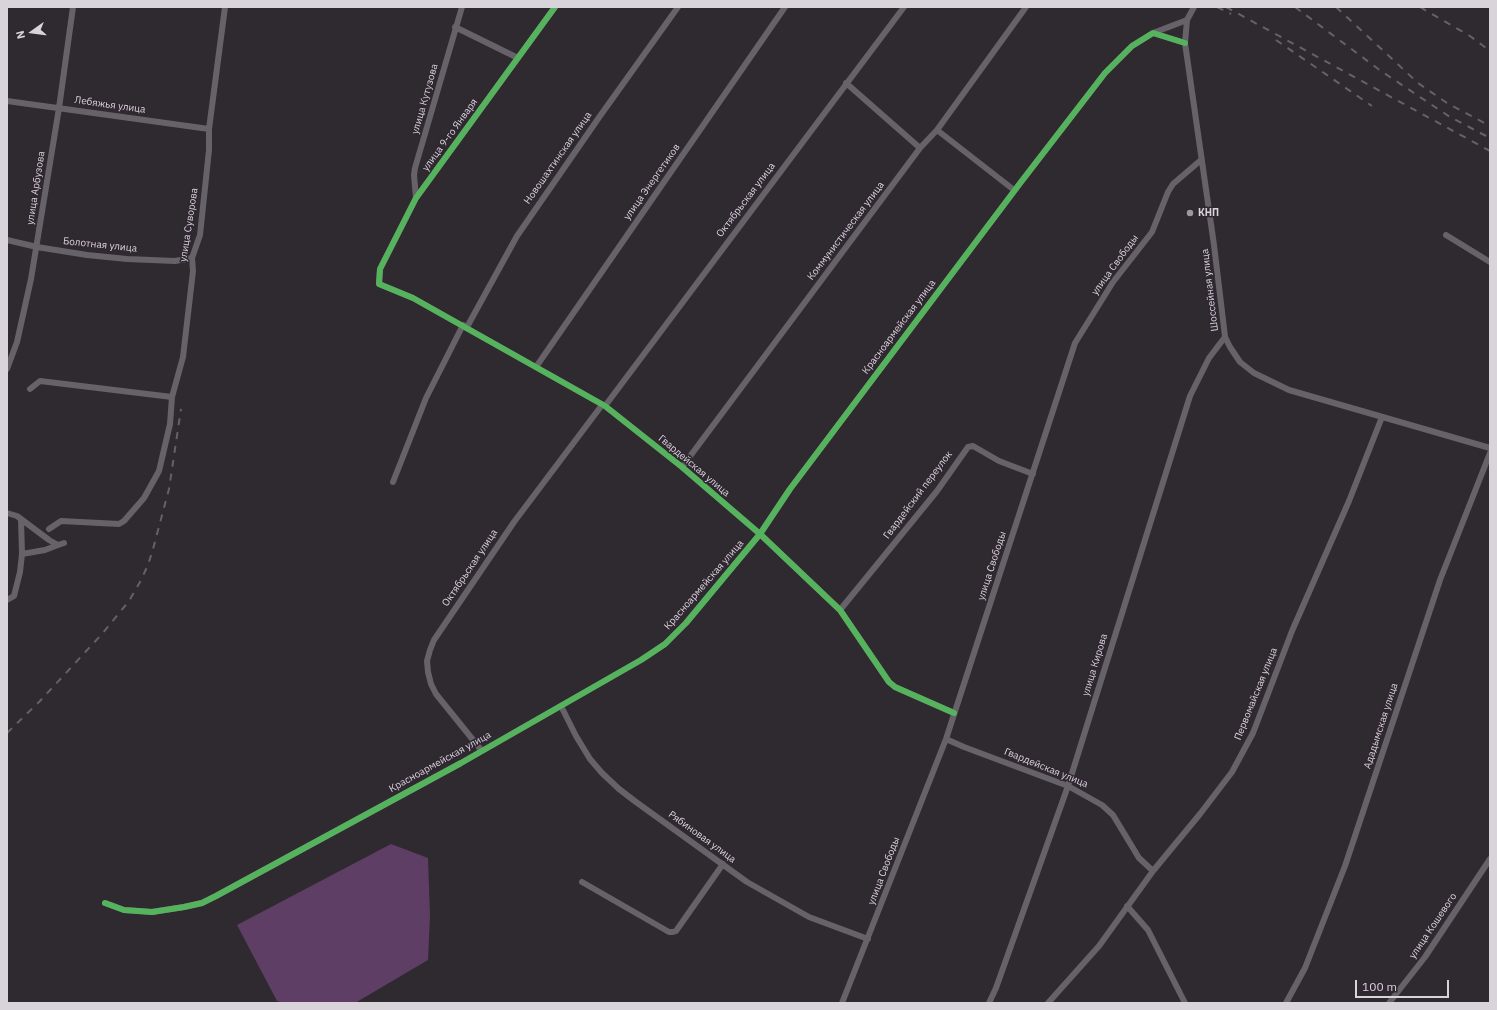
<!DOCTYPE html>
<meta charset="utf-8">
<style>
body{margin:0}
#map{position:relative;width:1497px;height:1010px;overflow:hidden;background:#2f2a2f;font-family:"IBM Plex Sans",sans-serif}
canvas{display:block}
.frame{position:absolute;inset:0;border:8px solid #d9d4da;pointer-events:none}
.north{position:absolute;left:12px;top:12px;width:40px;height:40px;-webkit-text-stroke:3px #302732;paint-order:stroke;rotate:256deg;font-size:11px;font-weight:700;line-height:16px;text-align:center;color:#d9d4da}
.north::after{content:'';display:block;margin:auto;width:14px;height:18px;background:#d9d4da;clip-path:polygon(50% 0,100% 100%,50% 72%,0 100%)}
.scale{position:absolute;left:1355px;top:980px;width:94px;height:18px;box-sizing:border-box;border:2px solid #d9d4da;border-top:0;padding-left:5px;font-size:12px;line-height:14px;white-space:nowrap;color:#d9d4da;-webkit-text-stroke:3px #302732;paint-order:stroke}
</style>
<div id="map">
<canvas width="1497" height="1010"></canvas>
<div class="frame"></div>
<div class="north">N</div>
<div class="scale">100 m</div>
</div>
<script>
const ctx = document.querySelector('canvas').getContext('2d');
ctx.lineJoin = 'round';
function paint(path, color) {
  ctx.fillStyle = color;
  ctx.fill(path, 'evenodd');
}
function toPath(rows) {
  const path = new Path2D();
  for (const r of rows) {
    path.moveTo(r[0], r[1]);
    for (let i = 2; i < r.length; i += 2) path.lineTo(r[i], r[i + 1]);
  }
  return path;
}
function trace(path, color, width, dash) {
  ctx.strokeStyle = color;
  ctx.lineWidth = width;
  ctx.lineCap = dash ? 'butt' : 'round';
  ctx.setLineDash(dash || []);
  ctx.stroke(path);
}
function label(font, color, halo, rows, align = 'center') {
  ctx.font = font + ' "IBM Plex Sans",sans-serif';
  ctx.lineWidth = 3;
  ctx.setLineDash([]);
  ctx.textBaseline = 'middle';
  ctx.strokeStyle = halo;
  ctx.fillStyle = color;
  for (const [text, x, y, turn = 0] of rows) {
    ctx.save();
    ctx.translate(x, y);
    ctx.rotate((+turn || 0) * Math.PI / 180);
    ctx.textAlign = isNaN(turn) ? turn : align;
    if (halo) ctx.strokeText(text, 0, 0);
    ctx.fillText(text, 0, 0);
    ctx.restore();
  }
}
const green = toPath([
 [391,844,428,858,430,916,428,960,355,1003,284,1003,277,1001,237,925]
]);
const minor = toPath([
 [555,7,416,198,380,269,379,284,413,298,605,406,682,467,760,534,840,610,889,682,895,687,954,713],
 [1187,20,1185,43,1214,245,1224,328,1225,337,1230,347,1240,362,1254,373,1289,390,1490,448],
 [455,27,518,58],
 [1153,33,1187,20,1194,7],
 [846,83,920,148],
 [7,101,209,129],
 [937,130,1014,190],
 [416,198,414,175,415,168,462,7],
 [1446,235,1490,262],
 [7,240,37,247,87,255,127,259,175,261,192,258],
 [467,327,517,236,600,116,678,7],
 [536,367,785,7],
 [7,369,17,342,31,279,59,108,73,7],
 [30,389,40,381,172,397],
 [605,406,904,7],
 [682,467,920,148,937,130,1026,7],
 [393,482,426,398,463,325],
 [7,513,17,516,49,540,58,545,64,543],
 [49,529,61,521,119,524,124,521,144,498,159,471,170,424,172,397,183,357,193,271,192,258,200,235,209,150,209,129,225,7],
 [22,554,45,550,58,545],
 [7,600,14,596,20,572,22,554,21,519],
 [840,610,937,491,968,447,973,446,999,461,1033,474],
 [561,706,576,736,590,759,602,773,619,789,636,802,747,882,809,917,868,939],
 [946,739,964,747,1068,786,1102,805,1113,815,1139,858,1153,871],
 [482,751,436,694,431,684,428,672,427,661,430,650,434,640,514,522,602,405],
 [582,882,669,932,673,932,676,931,723,864],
 [105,903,124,910,152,912,184,907,202,903,216,896,461,763,641,660,665,644,686,623,760,534,790,489,1021,182,1105,73,1132,46,1153,33,1185,43],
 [1127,906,1148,930,1185,1003],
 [842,1003,946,739,1075,343,1113,282,1152,232,1168,192,1173,184,1201,160],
 [989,1003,996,988,1068,786,1190,396,1209,358,1225,337],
 [1048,1003,1099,946,1153,871,1200,814,1232,772,1253,733,1292,631,1349,501,1382,417],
 [1286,1003,1305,968,1345,866,1440,580,1490,453],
 [1389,1003,1425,957,1490,859]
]);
const rail = toPath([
 [1217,7,1231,14],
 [1226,7,1490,151],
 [1295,7,1381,71,1450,117,1490,138],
 [1336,7,1418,83,1447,103,1490,126],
 [1420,7,1470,36,1490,51],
 [1276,40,1372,106],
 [7,733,40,701,102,634,129,601,140,582,148,565,153,549,169,489,181,409]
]);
const cycleway = toPath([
 [555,7,416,198,380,269,379,284,413,298,605,406,682,467,760,534,840,610,889,682,895,687,954,713],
 [105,903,124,910,152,912,184,907,202,903,216,896,461,763,641,660,665,644,686,623,760,534,790,489,1021,182,1105,73,1132,46,1153,33,1185,43]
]);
const markers = [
 [1190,213,4,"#9e989e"]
];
const streetNames = [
 ["улица Кутузова",425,99,-74],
 ["Лебяжья улица",110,105,8],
 ["улица 9-го Января",450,135,-54],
 ["Новошахтинская улица",558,158,-55],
 ["улица Энергетиков",652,182,-55],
 ["улица Арбузова",36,188,-81],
 ["Октябрьская улица",746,200,-53],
 ["улица Суворова",189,225,-81],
 ["Коммунистическая улица",846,231,-53],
 ["Болотная улица",100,245,6],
 ["улица Свободы",1115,265,-54],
 ["Шоссейная улица",1210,290,-97],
 ["Красноармейская улица",899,327,-53],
 ["Гвардейская улица",694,466,40],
 ["Гвардейский переулок",918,495,-53],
 ["улица Свободы",992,566,-72],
 ["Октябрьская улица",470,568,-56],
 ["Красноармейская улица",704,585,-49],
 ["улица Кирова",1095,665,-73],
 ["Первомайская улица",1256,694,-68],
 ["Ададымская улица",1381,726,-72],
 ["Красноармейская улица",440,762,-29],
 ["Гвардейская улица",1046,768,22],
 ["Рябиновая улица",702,837,36],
 ["улица Свободы",884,871,-69],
 ["улица Кошевого",1433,926,-56]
];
const poiNames = [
 ["КНП",1198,213]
];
paint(green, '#5e3e65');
trace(minor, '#676169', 6);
trace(rail, '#666166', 2, [7, 7]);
trace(cycleway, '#56b35d', 6);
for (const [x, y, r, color] of markers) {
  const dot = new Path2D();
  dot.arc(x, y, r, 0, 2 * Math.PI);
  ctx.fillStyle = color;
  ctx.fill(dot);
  trace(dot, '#302732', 1.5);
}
label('10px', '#d9d4da', '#302732', streetNames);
label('bold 10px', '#d9d4da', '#302732', poiNames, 'left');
</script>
